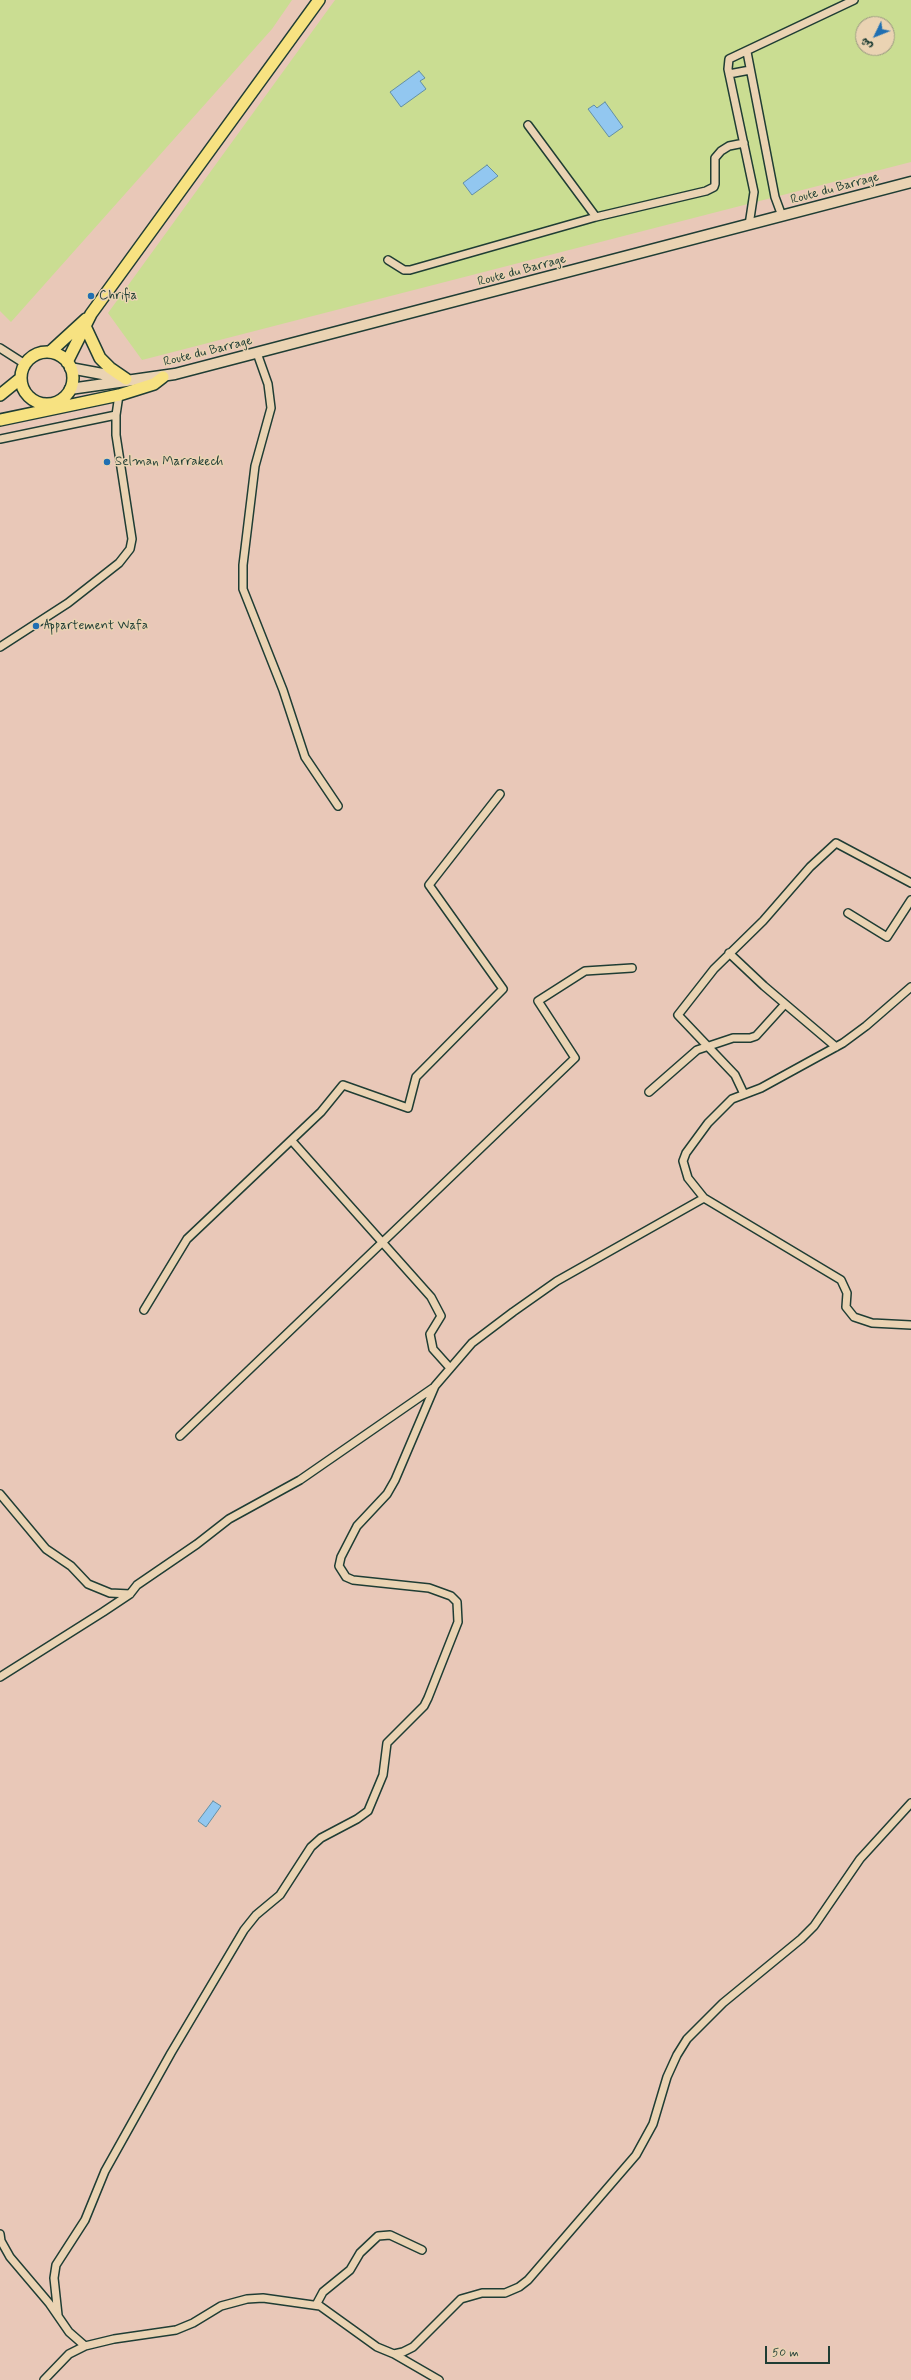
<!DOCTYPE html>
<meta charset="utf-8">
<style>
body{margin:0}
#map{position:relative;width:911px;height:2380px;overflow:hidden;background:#e9c8b8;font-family:Mynerve,"Playpen Sans Arabic",sans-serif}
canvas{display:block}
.north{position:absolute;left:855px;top:16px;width:40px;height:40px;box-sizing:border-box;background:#ead3b3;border:1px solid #999780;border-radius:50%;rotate:227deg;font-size:11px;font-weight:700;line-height:16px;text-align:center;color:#1f3d34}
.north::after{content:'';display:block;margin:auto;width:14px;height:18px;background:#1f6fb2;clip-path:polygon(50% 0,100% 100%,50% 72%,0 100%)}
.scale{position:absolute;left:765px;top:2346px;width:65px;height:18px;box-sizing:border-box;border:2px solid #1f3d34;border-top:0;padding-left:5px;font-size:12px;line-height:14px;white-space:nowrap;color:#1f3d34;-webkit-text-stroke:3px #ead3b3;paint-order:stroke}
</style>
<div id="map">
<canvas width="911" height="2380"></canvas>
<div class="north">ش</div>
<div class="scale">50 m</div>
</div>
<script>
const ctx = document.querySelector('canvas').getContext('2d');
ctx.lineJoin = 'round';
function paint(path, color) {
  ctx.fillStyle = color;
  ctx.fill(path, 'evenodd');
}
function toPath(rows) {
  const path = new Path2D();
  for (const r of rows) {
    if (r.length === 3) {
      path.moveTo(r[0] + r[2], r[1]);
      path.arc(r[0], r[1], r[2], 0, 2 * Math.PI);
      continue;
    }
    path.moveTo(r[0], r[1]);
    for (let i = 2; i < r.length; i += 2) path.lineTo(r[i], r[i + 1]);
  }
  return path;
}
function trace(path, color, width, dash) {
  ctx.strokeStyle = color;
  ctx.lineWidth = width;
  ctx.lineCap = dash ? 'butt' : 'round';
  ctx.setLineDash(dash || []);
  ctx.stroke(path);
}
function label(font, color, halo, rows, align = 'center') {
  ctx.font = font + ' Mynerve,sans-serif';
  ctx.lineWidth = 3;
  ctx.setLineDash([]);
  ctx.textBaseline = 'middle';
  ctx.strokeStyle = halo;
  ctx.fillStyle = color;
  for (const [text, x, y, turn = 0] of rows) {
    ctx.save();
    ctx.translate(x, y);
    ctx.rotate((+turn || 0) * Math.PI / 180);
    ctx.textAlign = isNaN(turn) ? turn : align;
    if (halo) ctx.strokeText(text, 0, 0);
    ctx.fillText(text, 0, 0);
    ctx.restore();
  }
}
const green = toPath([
 [0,0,292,0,272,29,11,322,0,311],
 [335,0,911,0,911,162,142,360,108,313],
 [863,24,887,24,887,48,863,48]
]);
const water = toPath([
 [419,71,425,78,420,81,426,89,401,107,390,92,419,71],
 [605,102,623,127,609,137,588,109,594,105,597,108,605,102],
 [487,165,498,176,472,195,463,183,487,165],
 [213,1801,221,1806,206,1827,198,1821,213,1801]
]);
const minor = toPath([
 [747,52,775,197,782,216],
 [729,74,750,70],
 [528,125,596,217],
 [749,225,754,192,728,69,729,59,854,0],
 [388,260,404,270,410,270,596,217,706,191,714,187,715,184,715,158,721,151,729,146,744,143],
 [0,348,25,364],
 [257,353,268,384,271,408,255,466,243,565,243,589,283,690,305,757,338,806],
 [0,439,116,415],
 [0,647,68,603,119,563,130,549,132,539,116,435,116,415,119,395],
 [848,913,887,937,911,900],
 [729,953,764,986,836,1047],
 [911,987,866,1026,843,1043,761,1088,732,1099,708,1123,686,1153,683,1161,688,1178,704,1198,841,1280,847,1293,846,1307,854,1317,872,1323,911,1325],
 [649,1092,697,1050,733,1038,750,1038,756,1036,785,1004],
 [744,1094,735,1075,678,1015,714,969,763,921,810,867,836,843,911,883],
 [292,1141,431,1297,441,1316,430,1334,433,1349,450,1368],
 [144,1310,187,1239,321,1112,343,1085,408,1108,416,1077,503,989,429,885,500,794],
 [180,1436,575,1058,538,1001,585,971,632,968],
 [0,1494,46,1549,71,1566,88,1584,110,1593,130,1594],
 [0,1677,103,1612,130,1594,137,1585,197,1544,229,1519,300,1480,433,1388],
 [0,2234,1,2241,10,2257,49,2303,69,2332,85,2346],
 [316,2305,323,2292,350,2270,360,2253,378,2236,390,2235,422,2250],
 [58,2315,54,2278,56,2265,85,2220,105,2171,171,2053,244,1930,256,1915,280,1895,311,1847,321,1838,357,1819,368,1811,383,1775,387,1743,424,1706,428,1698,458,1622,457,1602,451,1596,429,1588,353,1580,346,1577,339,1566,341,1557,357,1526,387,1494,395,1480,435,1386,472,1343,513,1312,557,1281,704,1198],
 [394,2354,439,2380],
 [44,2380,69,2354,85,2346,114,2339,176,2330,193,2323,221,2306,247,2299,263,2298,320,2306,377,2347,394,2354,403,2352,413,2347,461,2299,482,2293,505,2293,519,2287,528,2280,636,2155,653,2124,667,2077,677,2055,687,2039,723,2003,801,1939,814,1926,860,1859,911,1803]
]);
const secondary = toPath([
 [70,368,124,378],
 [70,389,175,374,911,182]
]);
const primary = toPath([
 [85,326,100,358,110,368,126,379],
 [50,352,86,319],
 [47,378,26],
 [67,362,91,314,319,0],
 [0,395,21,378],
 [0,420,119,395,154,384,163,377]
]);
const markers = [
 [91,296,4,"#1f6fb2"],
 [107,462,4,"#1f6fb2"],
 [36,626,4,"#1f6fb2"]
];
const streetNames = [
 ["Route du Barrage",835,189,-15],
 ["Route du Barrage",522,271,-15],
 ["Route du Barrage",208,352,-14]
];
const poiNames = [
 ["Chrifia",99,296],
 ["Selman Marrakech",115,462],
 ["Appartement Wafa",44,626]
];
paint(green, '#cadd92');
paint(water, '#92c7f0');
trace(water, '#6490a5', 1);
trace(minor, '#1f3d34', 10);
trace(secondary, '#1f3d34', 13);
trace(primary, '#1f3d34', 14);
trace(minor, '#ead3b3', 7);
trace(secondary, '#ead3b3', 10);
trace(primary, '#f7e281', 11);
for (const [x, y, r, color] of markers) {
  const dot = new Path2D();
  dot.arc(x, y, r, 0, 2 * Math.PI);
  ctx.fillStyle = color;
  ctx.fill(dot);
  trace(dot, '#ead3b3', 1.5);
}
label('13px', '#1f3d34', '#ead3b3', streetNames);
label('13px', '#1f3d34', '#ead3b3', poiNames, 'left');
</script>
